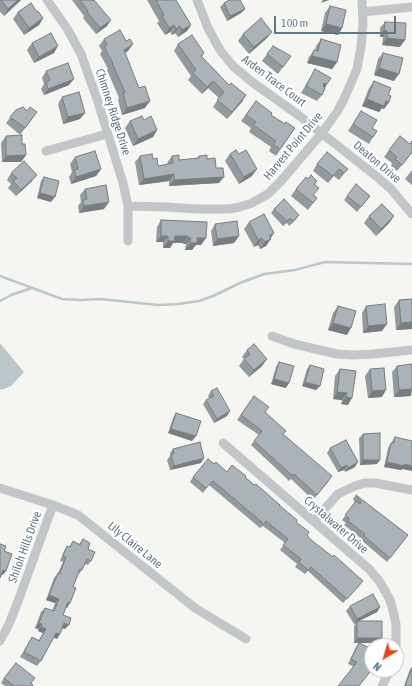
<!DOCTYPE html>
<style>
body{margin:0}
#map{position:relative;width:412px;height:686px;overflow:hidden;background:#f5f5f1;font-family:"Asap Condensed",sans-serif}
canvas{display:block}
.north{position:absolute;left:364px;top:638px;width:40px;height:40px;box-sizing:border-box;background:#fff;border:1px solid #c0c8ce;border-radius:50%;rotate:218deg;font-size:11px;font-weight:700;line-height:16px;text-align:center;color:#627684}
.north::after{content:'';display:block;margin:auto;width:14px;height:18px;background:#ec451a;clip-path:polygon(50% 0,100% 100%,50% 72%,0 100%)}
.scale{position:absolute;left:274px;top:16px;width:122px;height:18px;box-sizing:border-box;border:2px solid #627684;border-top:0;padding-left:5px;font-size:12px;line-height:14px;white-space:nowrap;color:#627684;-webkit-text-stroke:3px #fff;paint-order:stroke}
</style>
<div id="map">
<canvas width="412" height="686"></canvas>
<div class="north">N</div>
<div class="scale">100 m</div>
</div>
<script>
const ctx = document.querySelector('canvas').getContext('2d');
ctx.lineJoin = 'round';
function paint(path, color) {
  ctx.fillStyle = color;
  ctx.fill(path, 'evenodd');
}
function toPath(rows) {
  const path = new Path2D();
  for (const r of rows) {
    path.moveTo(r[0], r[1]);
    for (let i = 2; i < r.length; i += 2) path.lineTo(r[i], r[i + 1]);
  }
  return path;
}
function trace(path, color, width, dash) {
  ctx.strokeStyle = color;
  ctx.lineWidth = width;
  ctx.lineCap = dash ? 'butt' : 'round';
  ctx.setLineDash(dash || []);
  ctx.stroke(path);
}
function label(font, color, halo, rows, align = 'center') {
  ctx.font = font + ' "Asap Condensed",sans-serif';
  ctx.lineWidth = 4;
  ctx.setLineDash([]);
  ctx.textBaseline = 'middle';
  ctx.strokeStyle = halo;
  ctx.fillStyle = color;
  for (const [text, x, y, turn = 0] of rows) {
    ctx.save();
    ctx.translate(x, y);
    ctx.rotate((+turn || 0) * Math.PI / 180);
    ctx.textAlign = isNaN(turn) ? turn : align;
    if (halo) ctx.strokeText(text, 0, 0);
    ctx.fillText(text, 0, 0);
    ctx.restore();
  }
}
const water = toPath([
 [0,343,24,372,11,386,1,390,0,389]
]);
const stream = toPath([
 [0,276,62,299,81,300,100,299,158,305,178,304,199,301,213,296,240,283,264,274,295,270,325,262,412,264],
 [0,301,11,295,32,288]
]);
const minor = toPath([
 [47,0,68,30,81,54,97,99,123,183,128,206,128,241],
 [197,0,208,28,220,50,233,66,252,82,301,117,376,176,391,189,412,214],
 [363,12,412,7],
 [46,151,107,134],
 [128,206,166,207,197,209,229,209,240,207,252,203,268,194,281,181,322,133,337,112,344,99,357,69,361,47,363,24,362,0],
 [272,336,294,344,337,354,352,355,373,354,412,350],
 [223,443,369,569,380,582,390,600,393,611,396,624,396,646],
 [0,488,53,505,78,515,195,608,246,639],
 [314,521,338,494,355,486,365,483,375,483,412,490],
 [0,641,9,624,17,604,53,505],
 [382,686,390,670]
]);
const wall = toPath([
 [0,0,21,0,4,16,0,12],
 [72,0,94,0,107,26,96,34,83,18,84,16],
 [147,0,176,0,191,25,187,31,178,37,175,33,172,35,170,32,165,35,157,23,159,21],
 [224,3,245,9,241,13,227,21,220,7],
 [330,6,342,28,338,35,321,31,325,13],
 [18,12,37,12,43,18,39,25,24,35,13,19],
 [385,22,400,47,382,45,383,37,380,37,380,28],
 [243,34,267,38,249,54,238,41],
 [104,39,128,51,125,53,145,108,122,115,118,100,119,98,107,70,108,69,100,54,102,51,99,46],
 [321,39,337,62,332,69,307,63,309,57,314,50,315,50,316,46],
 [32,43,54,53,34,63,27,50],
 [178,44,204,53,202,57,229,85,246,95,227,119,213,107,219,98,208,88,202,94,188,80,191,76,174,51],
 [383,53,394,81,374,75,378,59],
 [267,54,286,63,278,74,262,61],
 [315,69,327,84,322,95,317,101,301,93,311,76],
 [46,71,69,85,44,95,41,89,44,84,42,78],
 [374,81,388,95,389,102,384,109,382,108,379,112,362,106,369,88],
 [62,97,80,119,63,124,58,104],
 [256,101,271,115,285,124,295,128,276,156,269,151,271,147,249,132,251,128,241,121],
 [16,110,32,119,20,135,6,123],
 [361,111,372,128,377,131,369,144,348,131],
 [144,120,157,130,153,137,133,146,125,128,130,121],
 [6,136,22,144,26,155,21,162,2,162,1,143],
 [412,141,412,153,397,171,391,166,392,163,384,157,389,150,410,144],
 [230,154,252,176,239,184,225,161],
 [140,156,153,159,158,166,168,164,167,163,172,156,179,160,197,158,199,156,207,159,216,168,219,183,169,186,169,181,139,185,135,162],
 [75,157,101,169,96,176,71,184,69,177,72,172,70,164],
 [317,164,348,169,339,180,334,176,328,183,313,171],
 [412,170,412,185,405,179],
 [11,173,32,181,16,196,8,188,11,184,7,180],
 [44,177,51,202,37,198,41,181],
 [308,179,317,181,315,185,314,195,317,198,308,210,291,196,296,189],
 [85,189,104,209,79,213,78,206,81,202,80,195],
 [347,196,370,196,357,212,344,200],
 [274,209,299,215,296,219,289,226,287,223,283,226,271,213],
 [369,216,394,216,389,223,376,236,364,223],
 [161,220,207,222,201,245,196,245,192,250,185,250,186,244,183,244,183,243,173,243,170,248,163,248,163,242,156,242,157,227],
 [249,222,270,239,271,239,266,246,260,249,258,245,254,247,244,229],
 [215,224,239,236,234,243,213,246,211,231],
 [412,299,412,329,396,330,394,307,399,300],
 [338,306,347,335,328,330,333,313],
 [366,306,382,331,363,333,362,313],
 [247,350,267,359,262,366,249,377,239,366,244,359,242,357],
 [279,362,286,388,271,384,276,367],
 [310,365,320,386,316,390,302,386,307,369],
 [397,366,411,396,394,397,392,372],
 [340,369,356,371,348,405,341,404,342,400,333,399,335,376],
 [370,369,382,397,368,398,365,376],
 [211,391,227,416,214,423,203,404,206,400,209,398,208,396],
 [254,396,265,412,283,434,329,481,313,500,291,479,289,481,283,475,251,445,259,435,237,420],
 [176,413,192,441,168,433,173,418],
 [363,434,377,464,360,465,359,438],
 [395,437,402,469,401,470,384,467,388,448],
 [330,448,355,467,345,472,344,470,338,472,327,453],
 [173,449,201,463,170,470,167,460,170,456,170,453],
 [214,464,227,472,245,477,279,505,296,522,310,539,360,585,343,603,308,571,305,574,295,567,297,564,280,550,285,543,263,526,260,528,209,485,203,493,190,482,193,477],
 [356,495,408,535,387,562,361,540,362,539,344,525,346,523,342,520,355,503,353,499],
 [83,539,88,549,91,561,88,565,85,564,82,570,79,574,78,574,73,587,67,608,66,607,63,615,65,629,62,628,57,639,53,637,41,661,37,666,20,657,32,637,39,640,43,633,38,631,38,629,35,628,41,612,45,608,52,611,55,603,46,600,54,578,58,573,63,562,60,561,64,551,67,546,69,547,73,541,79,544],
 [350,606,380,607,377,612,359,621,379,643,360,643,369,674,348,664,356,647,359,643,354,643,354,626,356,623,354,624,346,611],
 [412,667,412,686,404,686,410,669],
 [4,678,31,683,32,686,5,686,1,683]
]);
const shadedWall = toPath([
 [18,0,21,0,4,16,8,9],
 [323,0,329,0,321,3],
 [245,9,241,13,227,21,230,16],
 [43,18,39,25,24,35,29,28],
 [111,20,107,26,96,34,100,28],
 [326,24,342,28,338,35,321,31],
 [174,25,170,32,165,35,169,28],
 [191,25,187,31,178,37,182,30],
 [180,26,175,33,172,35,176,29],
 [384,30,387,31,383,37,380,37],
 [272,32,267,38,249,54,254,47],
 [387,38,405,40,400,47,382,45],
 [133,44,128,51,119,56,124,50],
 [58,46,54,53,34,63,39,57],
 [312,56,337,62,332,69,307,63],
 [379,68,399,74,394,81,374,75],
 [74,79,69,85,44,95,48,89],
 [213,81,208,88,202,94,207,87],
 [324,83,327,84,323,91,320,90],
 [246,95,242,102,227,119,232,112],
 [367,99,386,101,389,102,384,109,382,108,379,112,362,106],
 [150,101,145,108,122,115,127,108],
 [85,113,80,119,63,124,68,117],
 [157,130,153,137,133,146,138,139],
 [26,155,21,162,2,162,6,156],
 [101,169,96,176,71,184,76,177],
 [257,169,252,176,239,184,244,177],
 [174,174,169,181,139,185,144,179],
 [37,175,32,181,16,196,21,190],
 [224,177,219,183,169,186,174,180],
 [40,193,55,197,51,202,37,198],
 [109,202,104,209,79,213,84,206],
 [299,215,296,219,289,226,293,221],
 [394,216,389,223,376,236,381,229],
 [274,233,266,246,260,249,269,236],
 [161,236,168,236,163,242,156,242],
 [175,236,188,236,183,243,173,243,170,248,163,248,168,241],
 [239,236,234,243,213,246,217,239],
 [188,238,191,238,186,244,183,244],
 [197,238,206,238,201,245,196,245,192,250,185,250,190,243],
 [262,238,258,245,254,247,258,240],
 [412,322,412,329,396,330,401,323],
 [333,323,351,328,347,335,328,330],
 [387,324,382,331,363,333,368,326],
 [267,359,262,366,249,377,254,370],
 [274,379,289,383,286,388,271,384],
 [305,382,320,386,316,390,302,386],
 [412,389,411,396,394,397,399,390],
 [386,390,382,397,368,398,372,391],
 [337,392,347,393,342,400,333,399],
 [346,397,352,398,348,405,341,404],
 [230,411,227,416,214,423,217,419],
 [171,429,196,436,192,441,168,433],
 [204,458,201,463,170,470,174,466],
 [363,460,380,460,377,464,360,465],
 [358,462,355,467,345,472,348,468],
 [387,462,404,464,412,466,412,471,402,469,401,470,384,467],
 [347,465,344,470,338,472,341,468],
 [3,570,6,571,3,575,0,574],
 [49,595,59,599,55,603,46,600],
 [68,602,70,603,67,608,64,607],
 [380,607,377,612,357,622,357,621,356,623,354,624,357,619],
 [39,623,42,624,38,629,35,628],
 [64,623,69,625,65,629,61,628],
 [41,627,46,629,43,633,38,631],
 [56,633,60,634,57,639,53,637],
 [357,638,382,638,379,643,354,643]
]);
const building = toPath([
 [1,0,18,0,8,9,1,0],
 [80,0,94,0,111,20,100,28,87,12,88,11,80,0],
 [156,0,176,0,191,25,182,30,180,26,176,29,174,25,169,28,162,16,164,15,156,0],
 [229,0,240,0,245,9,230,16,224,3,229,0],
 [31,3,37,12,38,11,43,18,29,28,18,12,31,3],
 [330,6,346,10,342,28,326,24,330,6],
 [261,18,272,32,254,47,243,34,261,18],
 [385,22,406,23,405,40,387,38,387,31,384,30,385,22],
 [120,30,126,41,130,39,133,44,124,50,139,88,145,86,150,101,127,108,123,93,125,92,112,63,113,63,104,47,107,45,104,39,120,30],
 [51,33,58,46,39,57,32,43,51,33],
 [192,35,204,53,201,56,229,85,231,83,246,95,232,112,217,100,224,92,213,81,207,87,193,73,196,70,178,44,192,35],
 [321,39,341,45,337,62,312,56,314,50,318,51,321,39],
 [273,46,291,56,283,67,267,54,273,46],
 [383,53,403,58,399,74,379,68,383,53],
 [68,63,74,79,48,89,46,82,50,80,46,71,68,63],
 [315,69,331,78,327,84,324,83,323,86,325,88,322,95,306,86,315,69],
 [374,81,391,88,388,95,391,96,389,102,386,101,384,106,367,99,374,81],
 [79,92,85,113,68,117,62,97,79,92],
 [256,101,272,113,271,115,285,124,286,122,295,128,280,149,273,144,276,141,253,125,256,122,246,115,256,101],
 [23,107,27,111,30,107,37,112,25,128,10,117,16,110,23,107],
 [361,111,377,120,372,128,377,131,373,137,353,124,361,111],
 [142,116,144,120,151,116,157,130,138,139,130,121,142,116],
 [22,135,22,144,25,144,26,155,6,156,6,136,22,135],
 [400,136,410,144,412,141,412,152,402,165,395,159,397,157,389,150,400,136],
 [236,150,239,154,246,150,257,169,244,177,230,154,236,150],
 [95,151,101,169,76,177,74,170,78,169,75,157,95,151],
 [327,152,348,169,344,173,339,169,333,176,317,164,327,152],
 [152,154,153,159,157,158,158,166,173,163,172,156,179,155,179,160,199,158,199,156,207,155,207,159,215,158,216,168,223,168,224,177,174,180,174,174,144,179,140,156,152,154],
 [24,161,37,175,21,190,13,181,17,178,11,173,24,161],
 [311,175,317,181,314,184,319,188,313,195,317,198,313,203,296,189,306,177,308,179,311,175],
 [44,177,59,181,55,197,40,193,44,177],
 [356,184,370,196,361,207,347,196,356,184],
 [106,185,109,202,84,206,83,200,87,199,85,189,106,185],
 [284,199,299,215,293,221,290,218,287,221,274,209,284,199],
 [382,204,394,216,381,229,369,216,382,204],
 [264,214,274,233,269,236,271,239,265,242,262,238,258,240,249,222,264,214],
 [161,220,207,222,206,238,197,238,197,243,190,243,191,238,188,238,188,236,175,236,174,241,168,241,168,236,161,236,161,220],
 [237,221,239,236,217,239,215,224,237,221],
 [412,299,412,322,401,323,399,300,412,299],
 [385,304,387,324,368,326,366,306,385,304],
 [338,306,356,311,351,328,333,323,338,306],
 [254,344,267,359,254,370,244,359,250,354,247,350,254,344],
 [279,362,294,366,289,383,274,379,279,362],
 [412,364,412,389,399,390,397,366,412,364],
 [310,365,324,369,320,386,305,382,310,365],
 [384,368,386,390,372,391,370,369,384,368],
 [340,369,356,371,352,398,346,397,347,393,337,392,340,369],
 [217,388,230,411,217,419,206,400,214,396,211,391,217,388],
 [254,396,269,407,265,412,286,431,283,434,332,476,317,495,294,474,293,476,286,470,254,441,262,431,241,415,254,396],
 [176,413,201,421,196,436,171,429,176,413],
 [380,433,380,460,363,460,363,434,380,433],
 [395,437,412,441,412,466,404,464,404,466,387,462,391,443,394,443,395,437],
 [346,440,358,462,348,468,347,465,341,468,330,448,346,440],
 [200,442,204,458,174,466,171,455,174,454,173,449,200,442],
 [208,459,214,464,216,462,227,472,232,465,246,476,245,477,254,485,256,484,280,505,279,505,297,520,296,522,309,532,307,535,310,539,333,557,334,555,363,581,347,599,311,567,308,570,299,562,301,559,283,545,288,539,266,521,264,524,213,481,206,488,193,477,208,459],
 [356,495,408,535,390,558,364,536,365,534,348,521,349,518,345,515,356,501,360,504,361,502,356,495],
 [83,539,90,543,88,549,95,552,91,561,87,559,82,570,80,569,73,587,76,588,70,603,68,602,63,615,71,618,69,625,64,623,60,634,56,633,41,661,24,652,32,637,39,641,46,629,41,627,42,624,39,623,45,608,54,611,59,599,49,595,58,573,60,574,64,562,66,557,63,556,67,546,70,547,73,541,80,545,83,539],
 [0,544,6,546,4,551,12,554,6,571,3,570,0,578,0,544],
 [373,594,380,607,357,619,350,606,373,594],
 [357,621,382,621,382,638,357,638,357,621],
 [359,643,372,649,372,669,359,686,338,686,357,662,351,659,359,643],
 [16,663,35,678,31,683,33,685,32,686,14,686,4,678,16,663],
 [412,668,412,686,405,686,412,668]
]);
const streetNames = [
 ["Arden Trace Court",274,81,37],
 ["Chimney Ridge Drive",113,112,72],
 ["Harvest Point Drive",293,146,-50],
 ["Deaton Drive",377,162,40],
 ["Crystalwater Drive",336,525,41],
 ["Lily Claire Lane",135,545,39],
 ["Shiloh Hills Drive",25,547,-70]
];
paint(water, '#b9c7cb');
trace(stream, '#b9c7cb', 2.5);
trace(minor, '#c2c6c9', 9);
paint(wall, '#939a9e');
paint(shadedWall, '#787d81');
paint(building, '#abb3b8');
trace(building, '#787d81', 1);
label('12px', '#627684', '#fff', streetNames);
</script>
